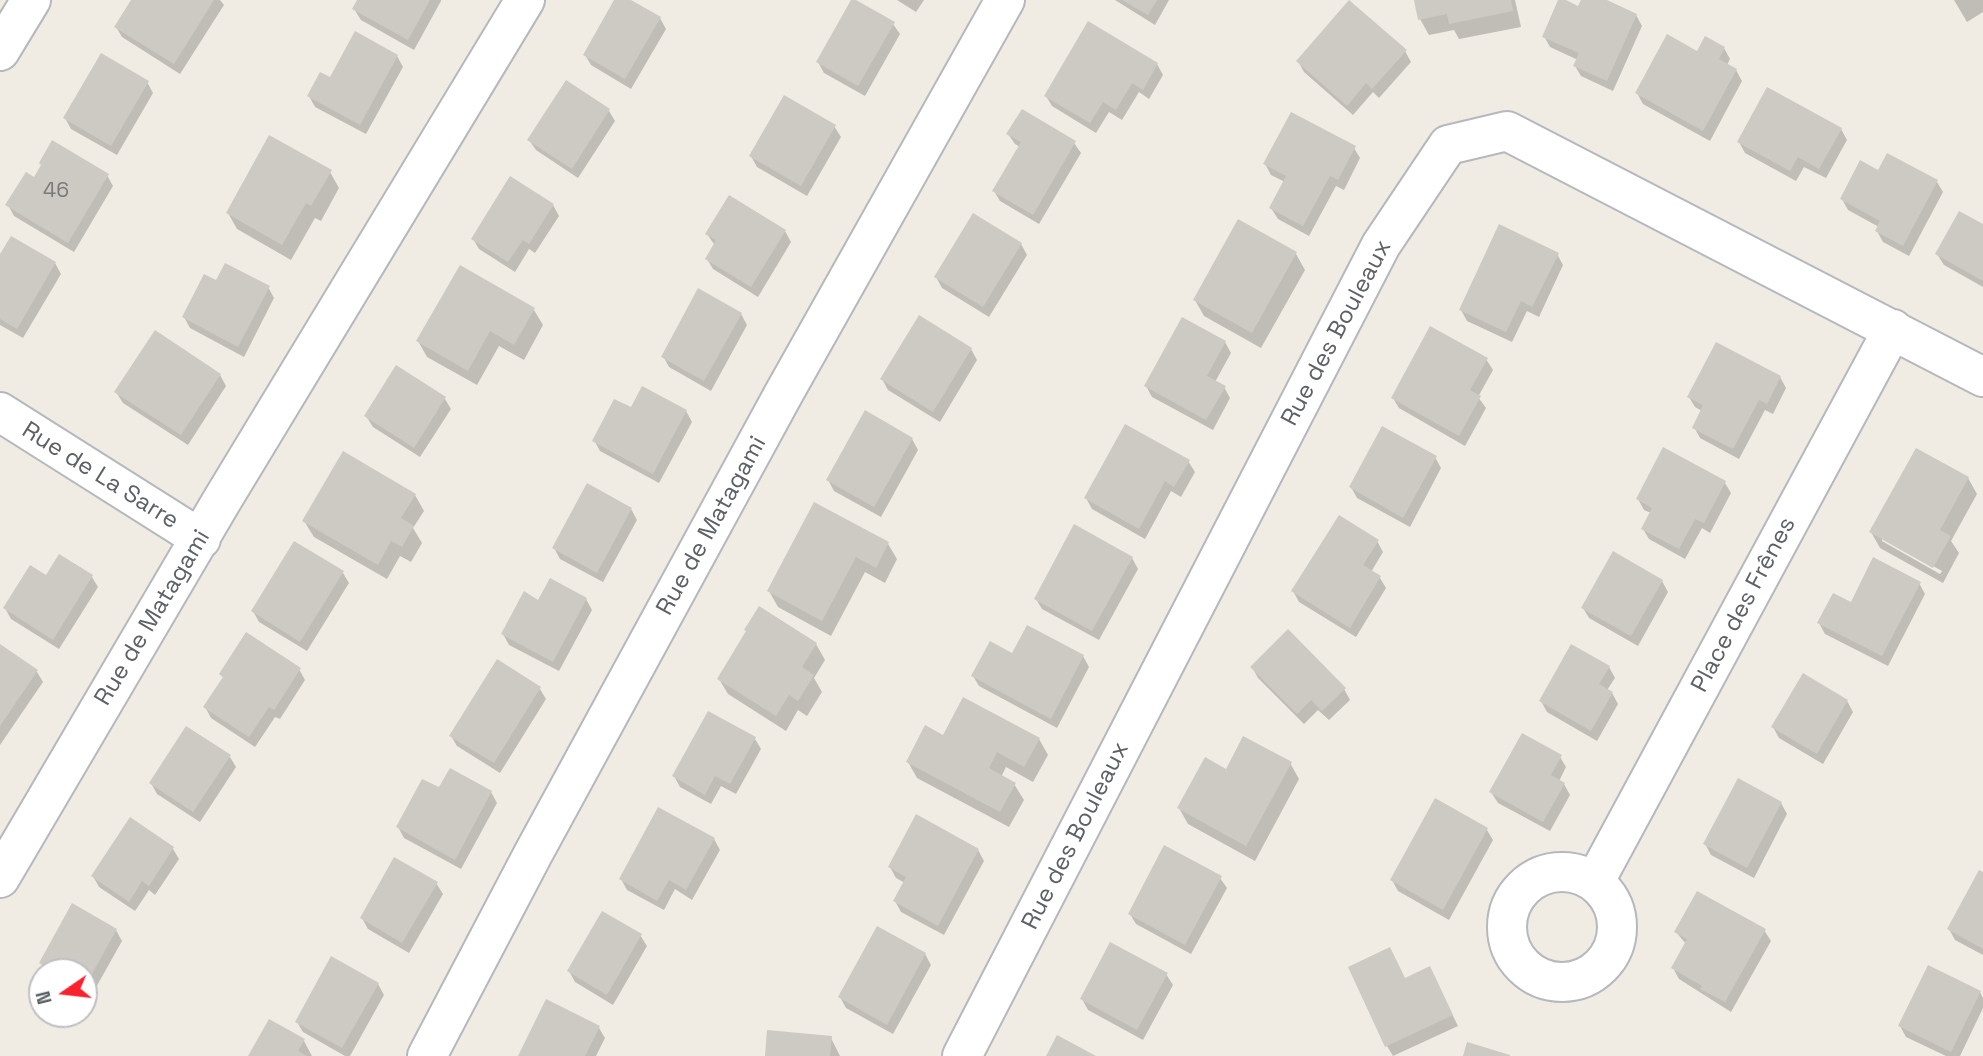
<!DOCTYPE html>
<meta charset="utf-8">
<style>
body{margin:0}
#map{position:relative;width:1983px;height:1056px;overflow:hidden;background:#f0ece4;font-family:"Space Grotesk",sans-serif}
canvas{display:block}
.north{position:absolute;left:28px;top:958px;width:70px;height:70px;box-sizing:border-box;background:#fff;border:2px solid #bec0c2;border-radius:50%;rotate:256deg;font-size:19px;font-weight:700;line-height:28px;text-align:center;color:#5c6166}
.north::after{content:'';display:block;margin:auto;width:24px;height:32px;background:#f7222c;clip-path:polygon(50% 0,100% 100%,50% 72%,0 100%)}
</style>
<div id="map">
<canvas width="1983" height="1056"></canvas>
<div class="north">N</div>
</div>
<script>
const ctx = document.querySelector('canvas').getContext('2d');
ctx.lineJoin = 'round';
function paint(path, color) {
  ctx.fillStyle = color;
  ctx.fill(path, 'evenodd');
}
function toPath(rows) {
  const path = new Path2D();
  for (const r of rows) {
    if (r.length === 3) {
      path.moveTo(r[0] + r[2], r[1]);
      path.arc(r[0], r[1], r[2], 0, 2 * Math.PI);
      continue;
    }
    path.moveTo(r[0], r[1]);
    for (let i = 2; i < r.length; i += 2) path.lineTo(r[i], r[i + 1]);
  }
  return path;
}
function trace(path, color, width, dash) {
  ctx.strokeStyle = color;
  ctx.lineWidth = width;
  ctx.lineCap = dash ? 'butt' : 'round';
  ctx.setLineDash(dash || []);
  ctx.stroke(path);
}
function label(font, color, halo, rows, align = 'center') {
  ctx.font = font + ' "Space Grotesk",sans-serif';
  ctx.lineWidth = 5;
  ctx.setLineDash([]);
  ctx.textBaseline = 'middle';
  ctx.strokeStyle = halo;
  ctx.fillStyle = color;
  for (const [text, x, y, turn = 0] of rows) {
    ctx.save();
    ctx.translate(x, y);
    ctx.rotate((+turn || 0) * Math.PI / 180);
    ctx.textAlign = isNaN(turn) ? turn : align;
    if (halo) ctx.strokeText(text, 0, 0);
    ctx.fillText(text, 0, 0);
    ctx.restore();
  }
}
const shadow = toPath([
 [133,0,220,0,224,5,180,74,122,37,116,27],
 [359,0,441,0,441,1,414,50,361,20,354,9],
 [616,0,628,0,660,18,666,29,631,89,591,65,585,55],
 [897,0,924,0,916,12],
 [1115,0,1169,0,1155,25],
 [1416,0,1515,0,1521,27,1459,39,1454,30,1429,35,1420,19],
 [1560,0,1579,8,1583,0,1603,0,1636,15,1642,26,1613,91,1581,76,1575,66,1578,60,1550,47,1544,36],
 [1954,0,1983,0,1983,12,1967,22],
 [893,24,900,34,865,96,824,73,818,62],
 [1724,48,1730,59,1727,65,1736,70,1742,81,1710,141,1643,104,1637,93,1697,53],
 [1405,51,1411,62,1379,98,1373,92,1353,115,1304,72,1298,61],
 [397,56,403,67,366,134,315,107,309,96],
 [1157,64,1163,75,1149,99,1139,92,1122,120,1109,112,1096,133,1052,106,1046,96],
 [147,82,153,93,117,155,71,129,65,118],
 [609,111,615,121,578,178,536,150,529,140],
 [834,126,841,137,807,196,757,167,751,156],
 [1841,129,1847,140,1826,178,1804,167,1796,181,1745,153,1739,142],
 [1008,134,1074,143,1081,153,1039,224,1000,201,994,191,1020,147,1015,144],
 [1354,148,1360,158,1344,190,1336,186,1309,236,1278,219,1271,208,1285,182,1271,175,1265,164],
 [330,172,339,188,321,221,315,218,291,260,237,229,228,213],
 [1878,172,1937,182,1943,192,1909,256,1883,242,1877,231,1879,227,1848,210,1842,199],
 [107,175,113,186,74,252,14,216,8,205,34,180],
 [553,205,559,216,535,253,529,249,515,272,479,249,473,239],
 [1983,226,1983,287,1944,265,1937,254],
 [785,231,791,242,758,297,713,269,707,259,714,244,707,234],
 [1021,244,1027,255,989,317,942,288,936,277],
 [1296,254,1305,270,1261,348,1204,316,1195,300],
 [1557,254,1563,265,1539,317,1527,311,1512,342,1467,321,1461,310],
 [0,258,55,263,61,274,23,338,0,325],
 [460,267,534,310,543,325,524,360,499,346,477,385,427,357,418,341],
 [217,283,268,287,274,298,244,357,190,328,184,317],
 [741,314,747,325,711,391,669,367,663,356],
 [1225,342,1231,353,1215,382,1224,387,1230,398,1213,430,1152,397,1146,386],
 [971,349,977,360,940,422,888,390,882,379],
 [1486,359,1493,370,1478,397,1486,408,1465,446,1399,408,1393,398],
 [220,375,226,386,188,445,123,403,116,392],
 [1780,377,1786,388,1773,414,1765,410,1739,459,1700,438,1694,427,1702,411,1695,407,1689,397],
 [445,399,451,409,420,457,373,427,366,416],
 [631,410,686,411,692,422,659,483,600,451,594,440],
 [912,439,918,450,881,517,834,491,828,480],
 [1435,457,1441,468,1410,527,1357,498,1351,487],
 [1188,461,1195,472,1181,497,1171,491,1145,539,1092,509,1086,498],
 [1968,478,1977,494,1951,541,1959,553,1943,583,1880,548,1871,532],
 [1882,537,1942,571,1940,574,1882,541],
 [1725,483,1731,493,1710,533,1702,528,1685,559,1649,539,1643,529,1651,513,1644,510,1638,499],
 [415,495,424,511,413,528,422,543,411,562,400,556,387,579,314,537,304,521],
 [631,509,637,520,603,582,560,559,554,548],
 [1377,541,1383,552,1371,572,1380,578,1386,588,1356,637,1299,602,1293,591],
 [888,544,897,559,885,583,865,572,831,636,778,607,769,591],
 [60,556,92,577,98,587,59,649,11,619,5,608,47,577],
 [1132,558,1138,569,1099,640,1042,609,1036,599],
 [343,573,349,583,307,651,259,622,253,611],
 [1662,581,1668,592,1638,646,1589,618,1583,608],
 [1919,583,1925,594,1888,666,1825,634,1819,623,1851,604],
 [586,599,592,610,559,671,509,645,503,634,539,602],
 [816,644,825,660,814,678,822,692,807,716,798,710,786,731,728,694,719,679],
 [0,646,37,672,43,682,0,745],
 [1013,655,1083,656,1089,667,1057,728,979,686,973,676],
 [1252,667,1344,689,1350,700,1329,720,1318,710,1304,724,1258,678],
 [1609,667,1615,678,1607,690,1612,693,1618,704,1597,741,1547,712,1541,701],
 [299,669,305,680,280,719,275,717,255,747,211,718,205,707,224,679,221,674],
 [540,689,546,699,500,773,457,746,451,736],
 [1847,701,1853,712,1823,764,1779,738,1773,727],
 [944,737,1039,739,1048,755,1033,782,1006,767,1001,777,1014,784,1024,800,1009,827,917,778,908,762],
 [755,739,761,749,736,794,721,786,711,804,680,787,674,776],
 [230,757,236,767,200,822,157,794,151,783],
 [1560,757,1566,767,1559,781,1564,784,1570,795,1550,831,1498,803,1491,792],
 [1290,763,1299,779,1255,861,1188,824,1179,808,1226,771],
 [440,790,491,792,497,803,461,869,404,838,398,827],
 [1781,803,1787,814,1754,878,1711,855,1705,844],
 [131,820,173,849,179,859,155,895,149,890,135,911,99,887,93,876],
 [1487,830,1493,840,1449,920,1398,891,1392,880],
 [714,839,720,850,692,900,675,889,664,910,627,890,621,879],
 [978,850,984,861,944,935,901,912,895,901,905,883,896,878,890,867],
 [1983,874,1983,955,1955,940,1949,929],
 [1220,878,1227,888,1191,954,1136,924,1130,914],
 [436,883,443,894,409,953,368,929,362,918],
 [116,930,122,941,90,998,84,995,84,972,46,972,41,963],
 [1764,930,1771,941,1731,1012,1679,979,1673,968,1686,944,1676,932],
 [640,935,647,946,613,1005,575,982,569,971],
 [925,954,931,965,893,1034,846,1008,840,997],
 [1166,974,1173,985,1143,1040,1088,1010,1082,999],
 [1435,979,1458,1026,1393,1056,1387,1046,1405,980],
 [378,984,384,995,350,1056,345,1056,303,1032,297,1022],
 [1980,992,1983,998,1983,1008,1960,1056,1946,1056,1906,1037,1900,1026],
 [599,1028,605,1038,596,1056,520,1056],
 [831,1038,840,1056,766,1056],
 [304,1041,312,1056,250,1056]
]);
const building = toPath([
 [131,0,214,0,174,64,114,27],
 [357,0,430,0,408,40,352,9],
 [614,0,631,0,661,17,625,79,583,55],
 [851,0,856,0,895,22,858,86,816,62],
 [1122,0,1157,0,1148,15],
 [1349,0,1407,50,1372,89,1366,83,1347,106,1296,61],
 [1414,0,1511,0,1513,11,1449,24,1447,14,1418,20],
 [1558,0,1566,0,1578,6,1581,0,1607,0,1637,14,1607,81,1573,66,1579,53,1542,37],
 [1088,21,1158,63,1143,90,1132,83,1116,110,1103,102,1090,123,1044,96],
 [355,31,398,55,360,125,307,96,320,72,330,77],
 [1667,34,1697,51,1705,36,1725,47,1719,59,1737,69,1703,131,1635,93],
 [101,53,149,81,111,146,63,118],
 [566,80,610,109,572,169,527,140],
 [1767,87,1842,128,1819,169,1798,157,1790,171,1737,142],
 [784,95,836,125,801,186,749,156],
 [1022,109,1076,141,1033,215,992,191,1021,142,1006,134],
 [1291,112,1356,146,1338,180,1330,176,1303,226,1269,208,1286,176,1263,164],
 [269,135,332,170,311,206,306,203,282,245,226,213],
 [52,140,109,174,68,243,5,205,26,172,34,177,41,165,39,163],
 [1887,153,1938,180,1903,246,1875,231,1880,221,1840,199,1860,160,1878,170],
 [510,176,554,204,529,244,523,240,508,262,471,239],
 [729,195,786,230,751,287,705,259,716,240,705,234],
 [1959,211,1983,224,1983,281,1935,254],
 [973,213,1022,243,983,307,934,277],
 [1238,219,1297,252,1252,333,1193,300],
 [1499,224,1559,253,1532,307,1521,301,1506,332,1459,310],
 [11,236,56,262,17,329,0,319,0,254],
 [225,263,270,286,238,347,182,317,204,274,216,280],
 [460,265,535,308,514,345,490,331,468,371,416,341],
 [698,288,742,313,704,381,661,357],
 [919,315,972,348,933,412,880,379],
 [1182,317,1226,341,1207,376,1226,386,1206,420,1144,386],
 [1430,326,1488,358,1470,390,1481,396,1459,436,1391,398],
 [155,330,221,374,181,435,114,392],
 [1716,342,1781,376,1767,404,1759,400,1733,449,1692,428,1703,405,1687,397],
 [396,365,446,397,414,448,364,416],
 [642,386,687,410,653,474,592,441,614,399,631,407],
 [865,410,913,438,874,507,826,480],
 [1125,424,1190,460,1174,487,1165,481,1139,529,1084,498],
 [1382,426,1437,456,1403,518,1349,487],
 [1663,447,1726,481,1704,523,1695,519,1679,549,1641,529,1652,508,1636,499],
 [1916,448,1969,477,1940,530,1951,536,1933,568,1869,532],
 [343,451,416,494,401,518,414,526,402,547,391,541,378,565,302,521],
 [587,483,632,508,597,573,552,548],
 [814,502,889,542,876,568,856,557,822,621,767,591],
 [1339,515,1379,540,1363,565,1381,576,1350,628,1291,591],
 [1074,524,1133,557,1092,631,1034,599],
 [294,541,344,571,300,642,251,611],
 [1613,551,1663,580,1631,636,1581,608],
 [59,554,93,575,53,640,3,608,30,565,46,575],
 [1873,557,1921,582,1882,656,1817,623,1833,593,1851,602],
 [550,578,587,598,553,662,501,634,524,591,538,600],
 [759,606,817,643,802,667,814,675,798,701,789,695,776,716,717,679,746,631,744,630],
 [1027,625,1084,655,1051,719,971,676,990,641,1012,653],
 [1288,629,1346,688,1322,711,1311,700,1297,714,1250,667],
 [246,632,301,668,274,710,269,707,249,737,203,707,223,677,219,674],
 [0,644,38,670,0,726],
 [1571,644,1610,666,1599,684,1613,692,1591,731,1539,701],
 [497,659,541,687,494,763,449,736],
 [1803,673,1848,700,1817,754,1771,727],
 [963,697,1040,738,1024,767,997,752,989,768,1016,783,1000,812,906,762,925,725,943,735],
 [708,711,756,737,730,784,715,776,705,795,672,776],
 [186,726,231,755,193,812,149,783],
 [1522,733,1562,755,1551,775,1565,783,1543,822,1489,792],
 [1243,736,1292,762,1246,846,1177,808,1205,757,1226,769],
 [450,768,492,791,455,860,396,827,422,779,439,787],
 [1738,778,1782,802,1747,868,1703,844],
 [1435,798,1488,828,1443,910,1390,880],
 [658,807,715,838,686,890,669,880,657,901,619,879],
 [916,814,979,849,938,926,893,901,906,877,888,867],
 [130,817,174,847,149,886,142,881,129,902,91,876],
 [1164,845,1222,876,1185,945,1128,914],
 [394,857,438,882,402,943,360,918],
 [1979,870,1983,872,1983,949,1947,929],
 [1697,891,1766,929,1725,1002,1700,989,1702,986,1671,968,1687,939,1674,932],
 [72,903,117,929,84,988,84,972,55,972,39,963],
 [602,911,642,934,607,995,567,971],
 [877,926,926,953,887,1025,838,997],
 [1110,942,1168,973,1137,1030,1080,999],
 [1390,947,1405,978,1430,966,1453,1015,1385,1047,1348,967],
 [331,956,379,983,342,1048,295,1022],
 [1928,965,1981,991,1951,1052,1898,1026],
 [546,999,600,1026,585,1056,518,1056],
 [269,1019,305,1039,298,1051,307,1056,248,1056],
 [767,1030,832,1036,830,1056,765,1056],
 [1057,1035,1096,1056,1046,1056],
 [1467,1042,1510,1055,1510,1056,1463,1056]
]);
const minor = toPath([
 [0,412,201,539],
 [1562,927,55],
 [0,878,221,502,525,0],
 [1595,881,1893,329],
 [427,1056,533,854,784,393,1005,0],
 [962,1056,1381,245,1448,145,1507,131,1983,377]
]);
const tertiary = toPath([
 [0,51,31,0]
]);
const numberNames = [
 ["46",56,191]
];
const streetNames = [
 ["Rue des Bouleaux",1337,333,-62],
 ["Rue de La Sarre",100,476,32],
 ["Rue de Matagami",712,526,-61],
 ["Place des Frênes",1744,605,-62],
 ["Rue de Matagami",153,618,-59],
 ["Rue des Bouleaux",1076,836,-63]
];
paint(shadow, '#0003');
paint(building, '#cdc9c3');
trace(minor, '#b5b8bc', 42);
trace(tertiary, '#b5b8bc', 42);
trace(minor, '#fff', 38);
trace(tertiary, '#fff', 38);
label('21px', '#787b7d', null, numberNames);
label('24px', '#5c6166', '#fff', streetNames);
</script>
